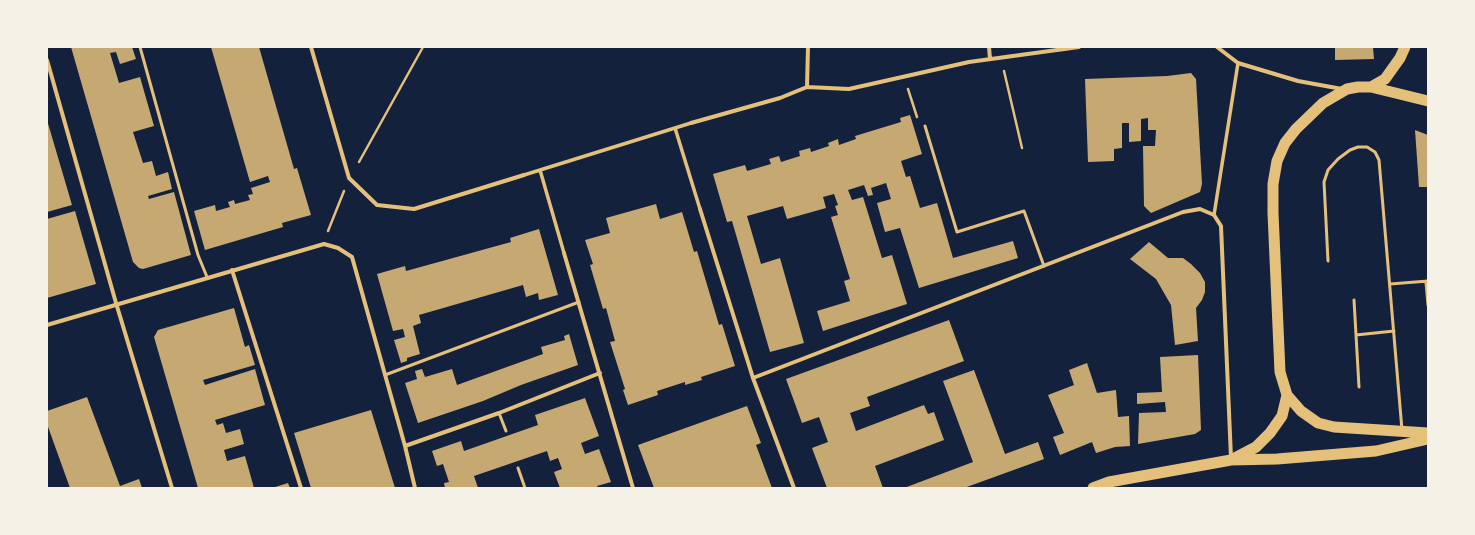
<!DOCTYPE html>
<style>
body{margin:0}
#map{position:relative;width:1475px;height:535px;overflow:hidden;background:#14213d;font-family:"Fira Sans",sans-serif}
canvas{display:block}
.frame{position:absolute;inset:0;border:48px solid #f6f1e7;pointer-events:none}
</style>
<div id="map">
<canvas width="1475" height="535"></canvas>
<div class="frame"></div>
</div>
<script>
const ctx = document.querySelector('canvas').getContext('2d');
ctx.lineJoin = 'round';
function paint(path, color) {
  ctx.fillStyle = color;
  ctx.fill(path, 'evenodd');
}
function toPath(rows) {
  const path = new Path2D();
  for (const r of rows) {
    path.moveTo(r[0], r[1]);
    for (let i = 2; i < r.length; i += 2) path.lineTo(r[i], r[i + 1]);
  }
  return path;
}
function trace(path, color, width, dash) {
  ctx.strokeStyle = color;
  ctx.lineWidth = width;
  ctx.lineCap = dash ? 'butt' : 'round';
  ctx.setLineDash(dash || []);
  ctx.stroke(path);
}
const building = toPath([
 [71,47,132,47,136,59,120,64,116,52,110,53,119,83,140,77,154,126,133,132,143,163,152,161,156,176,168,172,172,189,148,196,149,199,174,192,191,255,143,269,139,268,133,262],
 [211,47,259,47,294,169,297,168,311,215,282,223,283,227,205,250,194,211,215,205,216,211,230,207,228,202,234,200,235,204,250,200,248,195,253,194,251,188,270,182,268,176,250,182],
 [1335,47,1373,47,1374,59,1335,60],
 [1191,73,1196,79,1202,184,1200,192,1151,213,1144,206,1143,146,1155,146,1156,130,1148,130,1148,118,1141,119,1141,141,1129,142,1129,123,1122,123,1122,148,1114,149,1114,161,1088,162,1085,79,1167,76],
 [910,115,922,154,901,161,906,177,910,176,920,208,937,203,953,258,1013,241,1018,258,919,288,900,228,885,232,877,203,891,199,886,183,871,188,873,195,868,196,864,185,848,190,852,200,863,197,882,258,892,255,907,304,823,331,817,311,850,301,844,281,850,279,831,217,838,215,835,206,838,205,834,194,823,197,826,208,787,219,783,206,747,216,761,264,780,258,804,343,770,352,732,221,727,222,713,174,745,165,747,171,771,164,769,159,779,156,781,162,800,156,799,151,810,148,811,152,829,146,828,143,838,139,839,145,856,139,855,136,901,122,900,118],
 [47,120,72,205,47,212],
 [1415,130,1428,135,1428,187,1419,187],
 [656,204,660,219,682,212,694,252,697,251,719,325,722,324,735,366,701,377,702,380,685,385,685,382,657,391,658,395,628,405,623,390,625,389,610,342,615,341,606,308,603,309,590,265,593,264,585,240,610,233,606,218],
 [75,211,96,284,47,298,47,219],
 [539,229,558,295,539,300,538,293,526,297,523,285,419,315,421,323,413,326,420,354,407,358,407,361,401,363,394,340,405,337,403,329,393,331,377,274,405,266,406,271,511,242,510,238],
 [1149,242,1168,258,1183,258,1191,264,1200,273,1205,282,1205,292,1202,300,1196,308,1198,341,1175,345,1171,305,1156,279,1130,259],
 [234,308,245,347,249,345,255,365,203,380,205,385,255,369,265,405,215,420,217,425,223,423,226,433,240,429,244,444,224,450,227,461,245,456,254,488,198,488,154,337,158,330],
 [949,320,964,361,867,397,870,406,850,413,856,431,924,405,928,414,934,412,944,440,875,466,883,488,827,488,812,448,828,442,819,417,802,423,786,379],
 [569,334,578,365,521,385,483,401,418,423,405,383,417,379,415,371,422,369,425,377,452,369,457,385,543,354,541,347,565,340,564,336],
 [1198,355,1201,430,1195,434,1138,444,1139,413,1166,412,1165,402,1137,404,1137,393,1162,392,1160,357],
 [1087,363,1097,393,1116,390,1118,417,1129,416,1130,446,1115,447,1096,453,1092,442,1060,455,1053,437,1064,433,1048,395,1074,385,1069,370],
 [974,370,1005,454,1038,442,1044,459,964,488,904,488,973,462,943,381],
 [87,397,120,486,139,479,142,488,70,488,47,424,47,411],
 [585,398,599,436,581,443,585,454,599,449,611,482,597,486,598,488,560,488,554,472,562,469,558,458,550,461,547,451,474,476,478,488,445,488,444,483,449,482,443,464,437,466,432,451,461,441,464,451,538,425,535,415],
 [747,406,761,443,756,445,772,488,654,488,638,445],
 [371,410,395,488,311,488,294,433],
 [288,483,290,488,272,488]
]);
const path = toPath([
 [1004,71,1022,148],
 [908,89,917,117],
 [359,162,423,47],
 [328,231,344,191]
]);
const service = toPath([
 [140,47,198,255,207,277],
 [925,126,957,232,1024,211,1044,266],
 [1328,261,1324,182,1328,170,1338,159,1350,150,1358,147,1367,147,1375,152,1379,160,1402,430],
 [1426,282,1428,305],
 [1390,284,1428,281],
 [1354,300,1359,387],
 [1356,335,1394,331],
 [385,375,579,302],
 [499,413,506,431],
 [518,468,525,488]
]);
const pedestrian = toPath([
 [675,128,700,209],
 [540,170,564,253],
 [524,175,691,123],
 [1214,215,1238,63]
]);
const minor = toPath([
 [311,47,349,178,377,205,414,209,524,175],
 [989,47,990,59],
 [1217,47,1238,63,1298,81,1342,89],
 [47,60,116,303,172,488],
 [807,87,808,47],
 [691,123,780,98,807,87,849,89,969,62,1079,47],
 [700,209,753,378,794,488],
 [564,253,633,488],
 [232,270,301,488],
 [47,325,324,244,338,248,352,257,405,446,415,488],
 [753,378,1183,212,1200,209,1214,215,1221,226,1231,458],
 [405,446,499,413,600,373]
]);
const trunk = toPath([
 [1371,87,1385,79,1400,58,1405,47],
 [1428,101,1371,87,1358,87,1347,89,1323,103,1296,129,1285,143,1277,161,1273,184,1273,213,1280,372,1287,395,1301,411,1318,423,1334,427,1428,433],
 [1233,459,1256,447,1270,433,1282,416,1287,395],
 [1093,488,1109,482,1231,460,1277,459,1376,451,1428,439]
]);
paint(building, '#c6a872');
trace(path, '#e5c07b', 2.5);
trace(service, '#e5c07b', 3);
trace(pedestrian, '#e5c07b', 3.5);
trace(minor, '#e5c07b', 4);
trace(trunk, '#e5c07b', 11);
</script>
